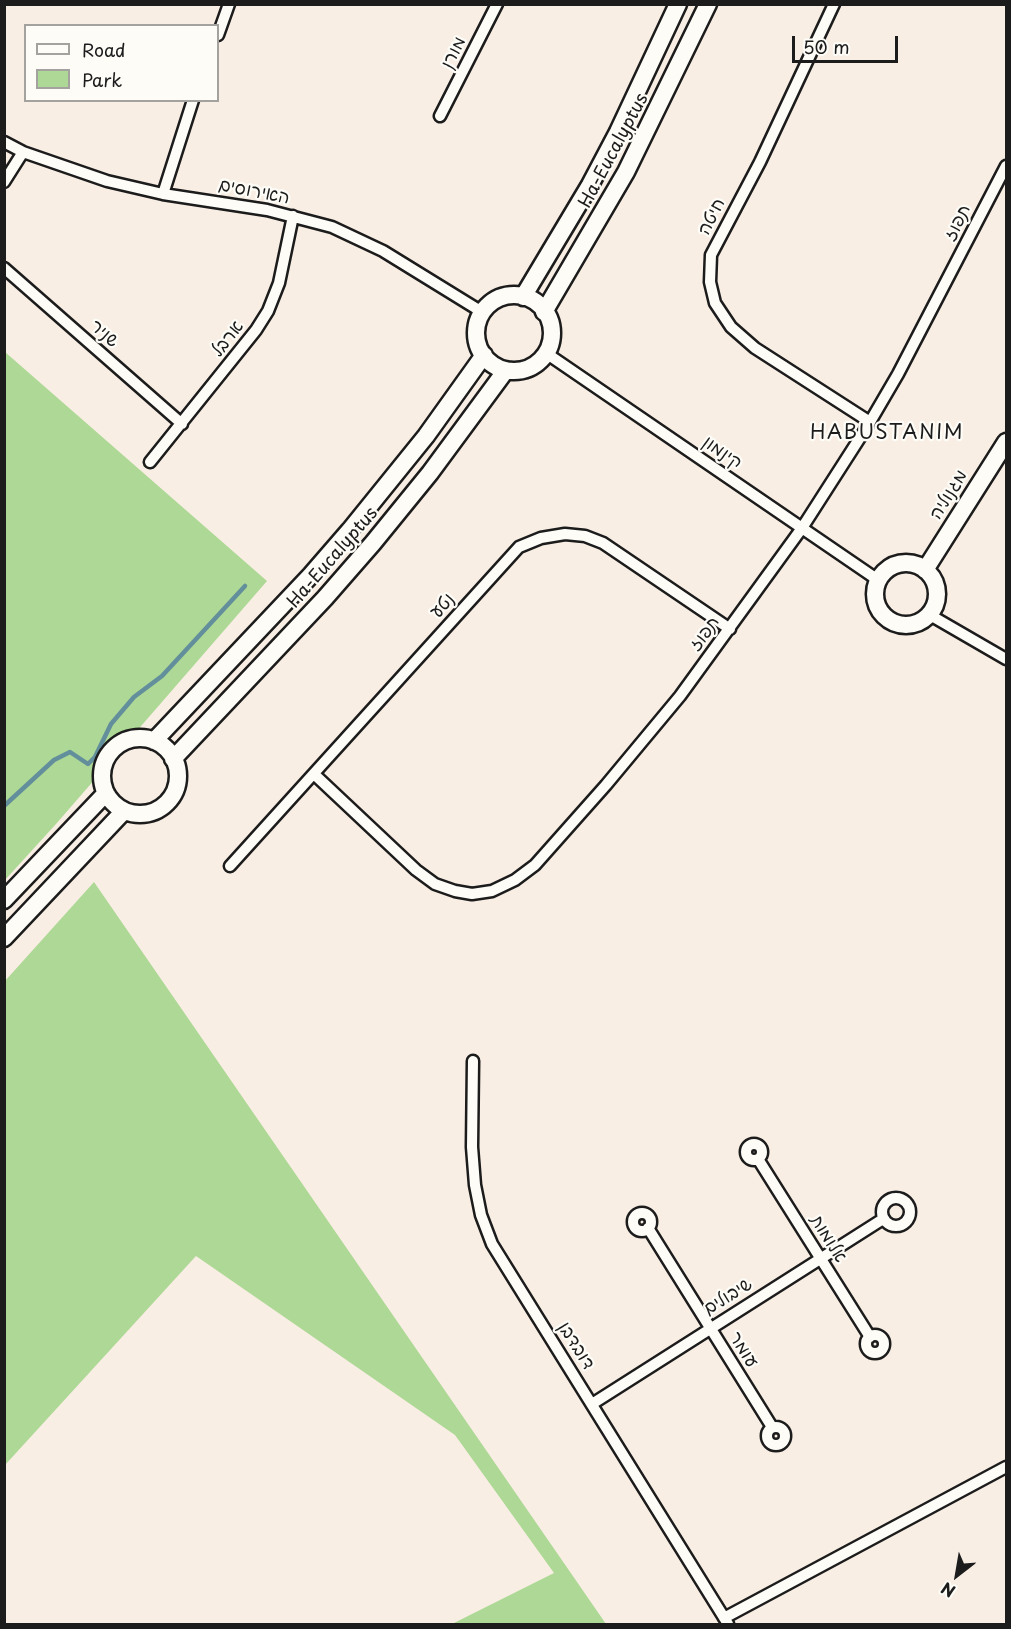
<!DOCTYPE html>
<meta charset="utf-8">
<style>
body{margin:0}
#map{position:relative;width:1011px;height:1629px;overflow:hidden;background:#f8eee4;font-family:"Playpen Sans",sans-serif}
canvas{display:block}
.frame{position:absolute;inset:0;border:6px solid #1c1c1c;pointer-events:none}
.legend{position:absolute;left:24px;top:24px;width:195px;height:78px;box-sizing:border-box;background:#fdfcf7;border:2px solid #a3a29f;margin:0;padding:8px 10px;list-style:none;font-size:18px;color:#1c1c1c}
.legend li{display:flex;align-items:center;gap:12px;height:30px}
.legend b{width:30px;border:2px solid #a3a29f}
.north{position:absolute;left:927px;top:1545px;width:60px;height:60px;-webkit-text-stroke:4px #fdfcf7;paint-order:stroke;rotate:211deg;font-size:16px;font-weight:700;line-height:24px;text-align:center;color:#1c1c1c}
.north::after{content:'';display:block;margin:auto;width:21px;height:27px;background:#1c1c1c;clip-path:polygon(50% 0,100% 100%,50% 72%,0 100%)}
.scale{position:absolute;left:792px;top:36px;width:106px;height:27px;box-sizing:border-box;border:3px solid #1c1c1c;border-top:0;padding-left:8px;font-size:18px;line-height:21px;white-space:nowrap;color:#1c1c1c;-webkit-text-stroke:4px #fdfcf7;paint-order:stroke}
</style>
<div id="map">
<canvas width="1011" height="1629"></canvas>
<div class="frame"></div>
<ul class="legend">
<li><b style="height:8px;background:#fdfcf7"></b>Road</li>
<li><b style="height:16px;background:#aed895"></b>Park</li>
</ul>
<div class="north">N</div>
<div class="scale">50 m</div>
</div>
<script>
const ctx = document.querySelector('canvas').getContext('2d');
ctx.lineJoin = 'round';
function paint(path, color) {
  ctx.fillStyle = color;
  ctx.fill(path, 'evenodd');
}
function toPath(rows) {
  const path = new Path2D();
  for (const r of rows) {
    if (r.length === 3) {
      path.moveTo(r[0] + r[2], r[1]);
      path.arc(r[0], r[1], r[2], 0, 2 * Math.PI);
      continue;
    }
    path.moveTo(r[0], r[1]);
    for (let i = 2; i < r.length; i += 2) path.lineTo(r[i], r[i + 1]);
  }
  return path;
}
function trace(path, color, width, dash) {
  ctx.strokeStyle = color;
  ctx.lineWidth = width;
  ctx.lineCap = dash ? 'butt' : 'round';
  ctx.setLineDash(dash || []);
  ctx.stroke(path);
}
function label(font, color, halo, rows, align = 'center') {
  ctx.font = font + ' "Playpen Sans","Playpen Sans Hebrew",sans-serif';
  ctx.lineWidth = 4.5;
  ctx.setLineDash([]);
  ctx.textBaseline = 'middle';
  ctx.strokeStyle = halo;
  ctx.fillStyle = color;
  for (const [text, x, y, turn = 0] of rows) {
    ctx.save();
    ctx.translate(x, y);
    ctx.rotate((+turn || 0) * Math.PI / 180);
    ctx.textAlign = isNaN(turn) ? turn : align;
    if (halo) ctx.strokeText(text, 0, 0);
    ctx.fillText(text, 0, 0);
    ctx.restore();
  }
}
const green = toPath([
 [5,352,267,581,56,824,5,880],
 [94,882,606,1624,452,1624,554,1573,455,1435,196,1256,5,1465,5,981]
]);
const stream = toPath([
 [4,806,54,760,70,752,88,764,95,757,111,724,134,697,162,676,245,586]
]);
const street = toPath([
 [834,4,760,162,711,255,710,282,715,303,731,327,755,348,870,422],
 [218,35,229,4],
 [440,116,497,4],
 [4,142,23,152,107,181,163,194,267,210,332,227,383,251,482,312],
 [4,182,23,152],
 [163,194,193,100],
 [4,268,182,424],
 [546,353,878,580],
 [150,462,256,330,268,311,279,283,293,216],
 [930,615,1006,659],
 [315,775,416,870,435,884,455,891,472,894,492,891,515,880,535,865,606,785,680,696,802,528,870,422,898,374,1006,166],
 [230,866,519,547,541,538,565,534,585,536,603,543,730,629],
 [473,1061,472,1147,475,1185,481,1215,492,1244,728,1624],
 [754,1152,8],
 [758,1159,870,1337],
 [896,1212,14],
 [642,1222,9],
 [648,1228,772,1427],
 [875,1344,9],
 [592,1404,883,1219],
 [776,1436,9],
 [724,1618,1006,1467]
]);
const secondary = toPath([
 [514,333,38],
 [523,297,590,185,618,132,678,4],
 [544,312,626,172,708,4],
 [906,594,31],
 [925,570,1006,442],
 [140,776,38],
 [154,741,311,575,350,530,426,436,484,355],
 [173,759,325,598,373,543,430,473,506,370],
 [4,900,106,793],
 [4,938,124,811]
]);
const streetNames = [
 ["מורן",454,53,-63],
 ["Ha-Eucalyptus",614,151,-62],
 ["האירוסים",254,192,11],
 ["חיטה",712,217,-63],
 ["תפוז",958,223,-63],
 ["שניר",104,334,41],
 ["ארבל",228,339,-52],
 ["קינמון",722,453,35],
 ["מגנוליה",949,495,-58],
 ["Ha-Eucalyptus",333,558,-49],
 ["נטע",443,606,-48],
 ["תפוז",705,634,-53],
 ["אלומות",828,1239,58],
 ["שיבולים",728,1297,-32],
 ["דובדבן",576,1346,58],
 ["עומר",743,1350,58]
];
const neighbourhoodNames = [
 ["HABUSTANIM",887,433]
];
paint(green, '#aed895');
trace(stream, '#628f9b', 4.5);
trace(street, '#1c1c1c', 15);
trace(secondary, '#1c1c1c', 21);
trace(street, '#fdfcf7', 10);
trace(secondary, '#fdfcf7', 16);
label('18px', '#1c1c1c', '#fdfcf7', streetNames);
ctx.letterSpacing = '1.5px';
label('20px', '#1c1c1c', '#fdfcf7', neighbourhoodNames);
ctx.letterSpacing = '0px';
</script>
